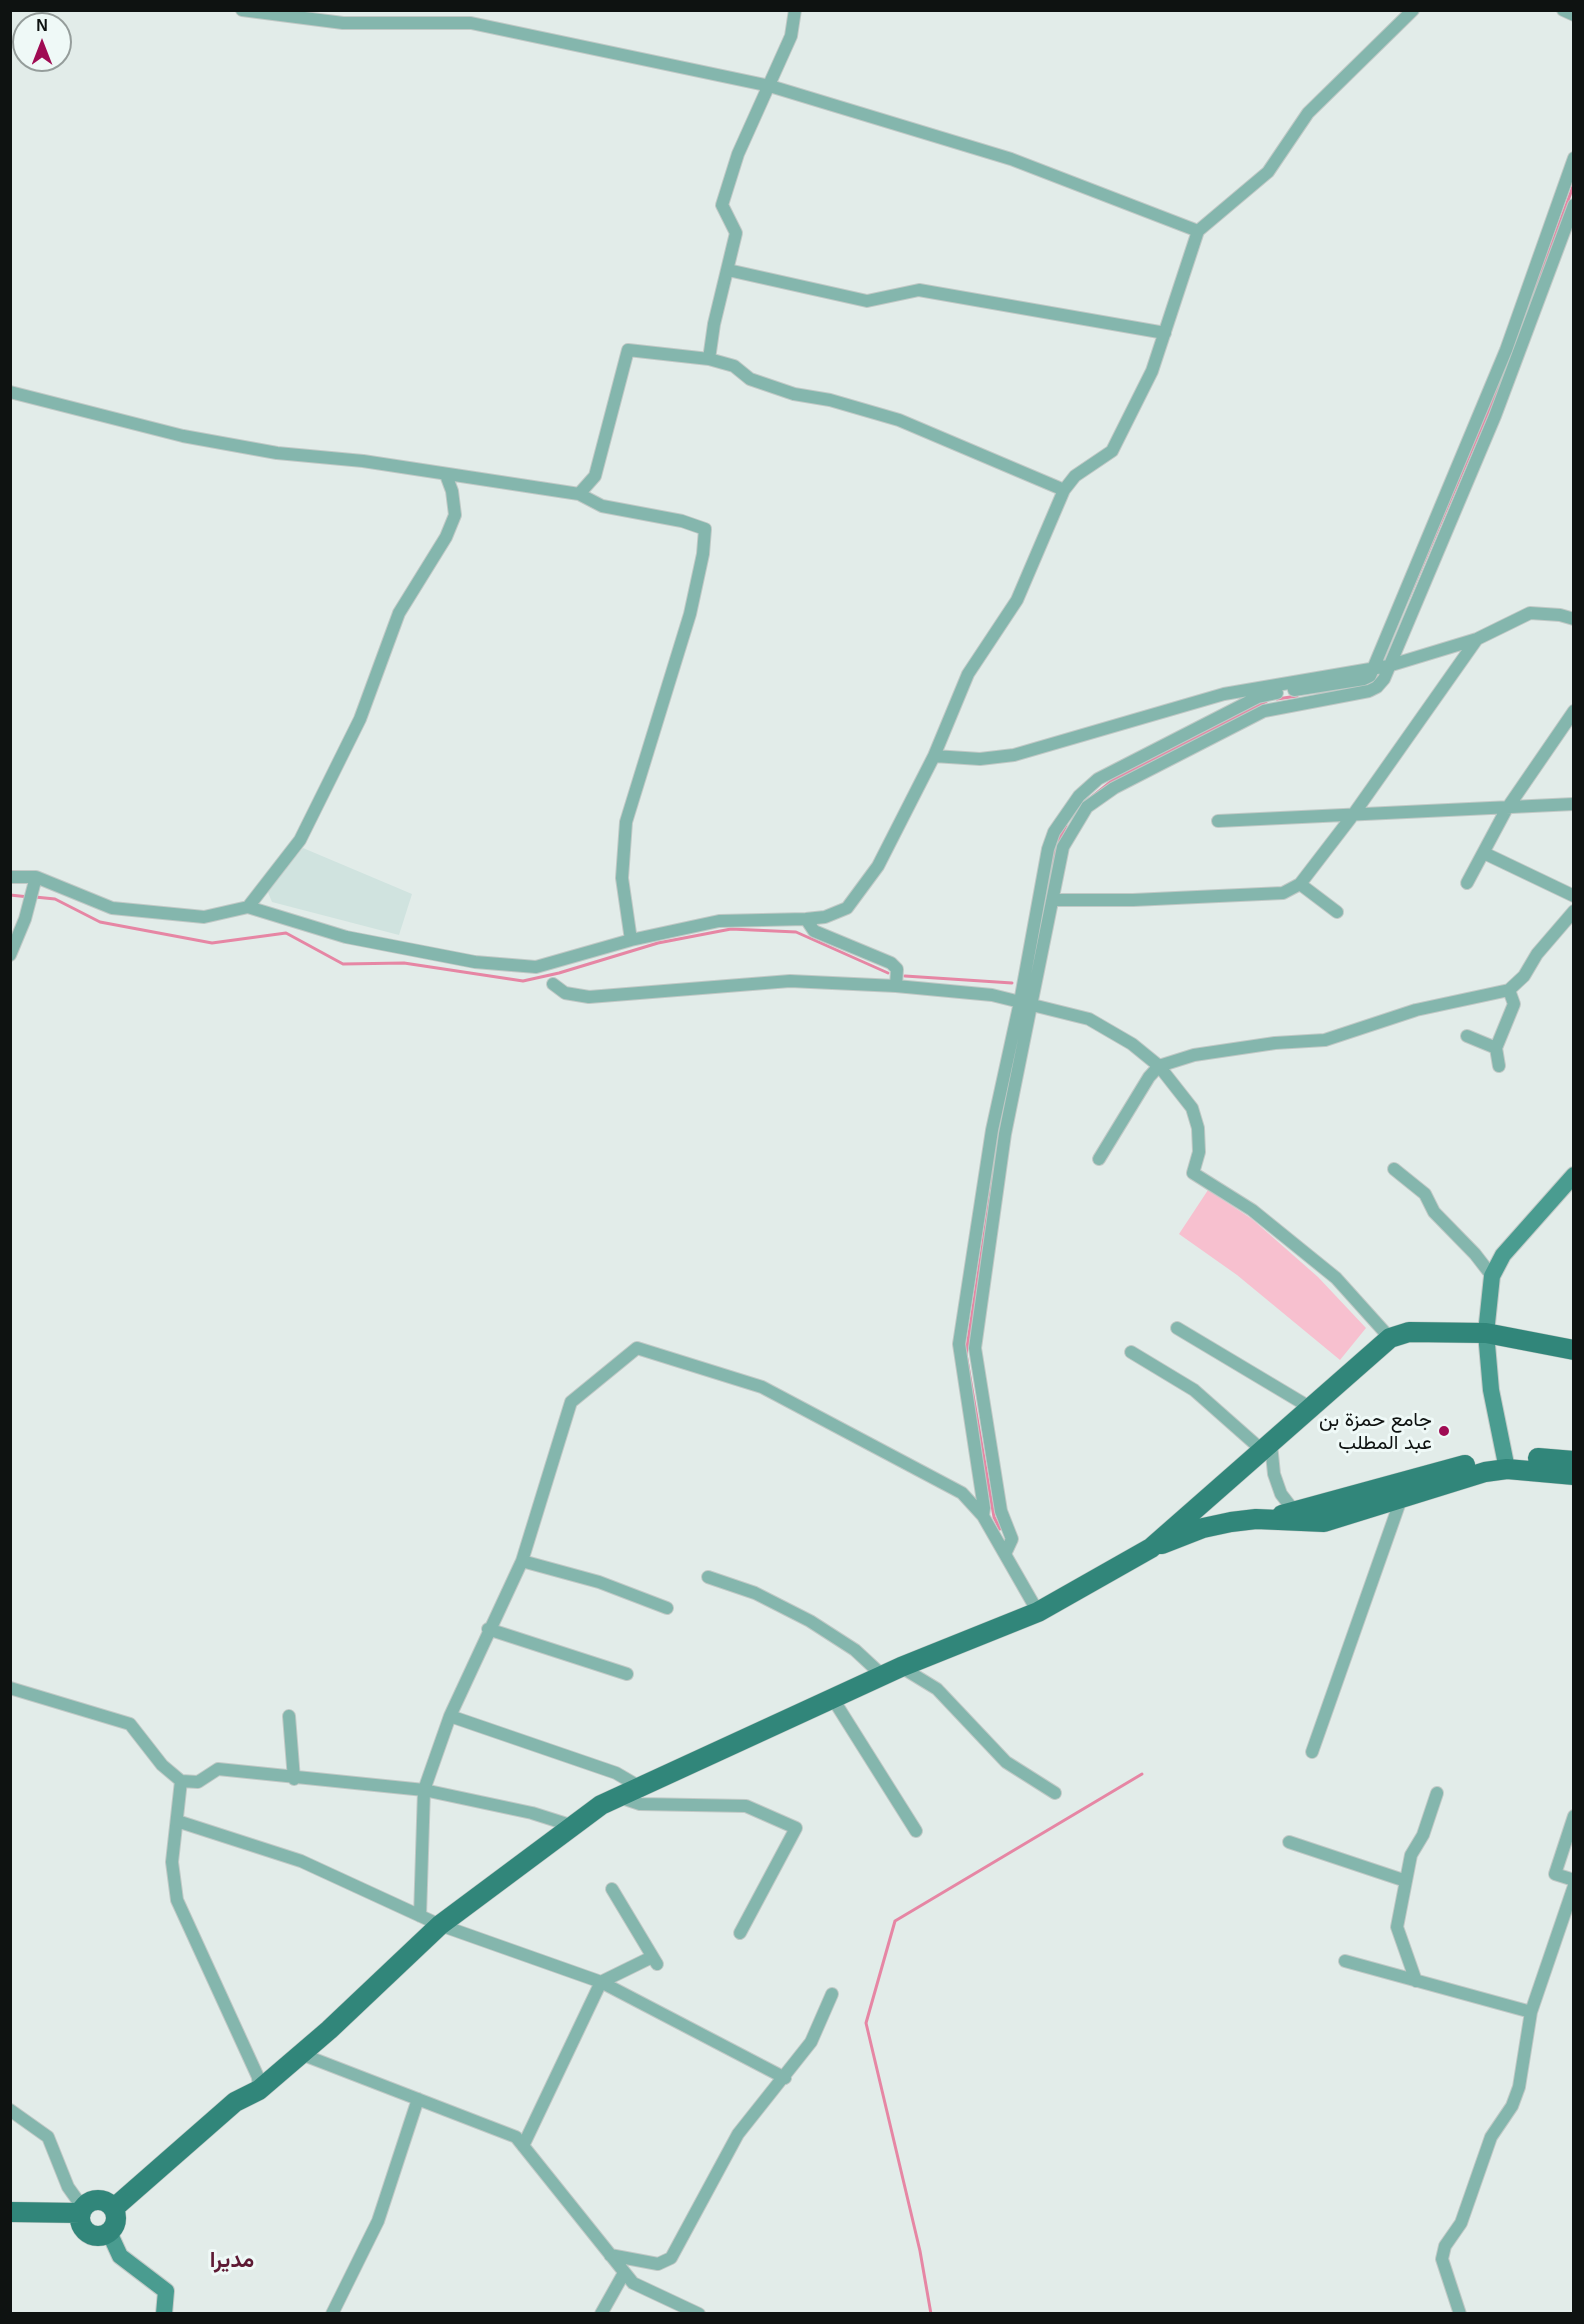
<!DOCTYPE html>
<meta charset="utf-8">
<style>
body{margin:0}
#map{position:relative;width:1584px;height:2324px;overflow:hidden;background:#e2ece9;font-family:Helvetica,sans-serif}
canvas{display:block}
.frame{position:absolute;inset:0;border:12px solid #0e1211;pointer-events:none}
.north{position:absolute;left:12px;top:12px;width:60px;height:60px;box-sizing:border-box;background:#eff9f7;border:2px solid #959d9b;border-radius:50%;rotate:0deg;font-size:16px;font-weight:700;line-height:24px;text-align:center;color:#0e1211}
.north::after{content:'';display:block;margin:auto;width:21px;height:27px;background:#9f0b53;clip-path:polygon(50% 0,100% 100%,50% 72%,0 100%)}
</style>
<div id="map">
<canvas width="1584" height="2324"></canvas>
<div class="frame"></div>
<div class="north">N</div>
</div>
<script>
const ctx = document.querySelector('canvas').getContext('2d');
ctx.lineJoin = 'round';
function paint(path, color) {
  ctx.fillStyle = color;
  ctx.fill(path, 'evenodd');
}
function toPath(rows) {
  const path = new Path2D();
  for (const r of rows) {
    if (r.length === 3) {
      path.moveTo(r[0] + r[2], r[1]);
      path.arc(r[0], r[1], r[2], 0, 2 * Math.PI);
      continue;
    }
    path.moveTo(r[0], r[1]);
    for (let i = 2; i < r.length; i += 2) path.lineTo(r[i], r[i + 1]);
  }
  return path;
}
function trace(path, color, width, dash) {
  ctx.strokeStyle = color;
  ctx.lineWidth = width;
  ctx.lineCap = dash ? 'butt' : 'round';
  ctx.setLineDash(dash || []);
  ctx.stroke(path);
}
function label(font, color, halo, rows, align = 'center') {
  ctx.font = font + ' Helvetica,Vazirmatn,sans-serif';
  ctx.lineWidth = 6;
  ctx.setLineDash([]);
  ctx.textBaseline = 'middle';
  ctx.strokeStyle = halo;
  ctx.fillStyle = color;
  for (const [text, x, y, turn = 0] of rows) {
    ctx.save();
    ctx.translate(x, y);
    ctx.rotate((+turn || 0) * Math.PI / 180);
    ctx.textAlign = isNaN(turn) ? turn : align;
    if (halo) ctx.strokeText(text, 0, 0);
    ctx.fillText(text, 0, 0);
    ctx.restore();
  }
}
const built = toPath([
 [303,848,412,894,399,935,272,902,267,890]
]);
const green = toPath([
 [1208,1190,1252,1219,1318,1277,1366,1328,1340,1360,1237,1275,1179,1234]
]);
const stream = toPath([
 [1517,340,1574,184],
 [1408,599,1508,365],
 [1277,699,1297,696],
 [1078,808,1113,780,1267,701],
 [1050,882,1057,844,1066,825],
 [10,895,29,897],
 [35,897,55,899,100,922,212,943,286,933,343,964,404,963,523,981,559,973,658,943,731,929,796,932,888,973],
 [905,976,1012,983],
 [996,1158,966,1354,994,1517,1000,1529],
 [931,2314,920,2251,866,2023,895,1921,1142,1774]
]);
const minor = toPath([
 [242,10,343,23,471,23,770,86,1011,159,1198,231,1268,172,1308,113,1413,10],
 [1563,10,1574,15],
 [728,270,867,301,919,290,1165,333],
 [709,359,734,366,750,379,794,394,830,400,899,420,1064,490],
 [10,392,183,436,277,453,363,461,579,494,595,476,628,350,709,359,714,324,736,233,722,205,738,154,791,36,795,10],
 [579,494,602,506,682,521,705,529,703,554,690,614,626,822,622,878,631,940],
 [1294,690,1364,679,1370,676,1506,350,1574,158],
 [934,756,968,674,1017,600,1064,490,1075,476,1112,451,1152,371,1198,231],
 [1218,821,1574,804],
 [1484,853,1574,896],
 [10,877,36,877,112,908,204,917,248,907,346,937,475,962,536,967,631,940,719,921,806,919,825,917,847,908,878,866,934,756,980,759,1014,755,1224,694,1388,666,1477,639,1530,613,1560,615,1574,619],
 [1467,883,1506,810,1574,711],
 [1300,884,1337,912],
 [1053,900,1133,900,1283,893,1300,884,1353,815,1477,639],
 [248,907,300,840,360,719,399,613,446,537,455,515,452,491,446,475],
 [806,919,814,931,891,963,897,969,896,986],
 [10,955,25,919,36,877],
 [553,984,565,993,589,997,790,981,896,986,992,995,1089,1019,1132,1044,1159,1066,1192,1108,1198,1128,1199,1152,1193,1173,1252,1210,1336,1278,1390,1338],
 [1467,1036,1496,1048],
 [1499,1066,1496,1048,1514,1004,1509,990],
 [1099,1159,1149,1077,1159,1066,1194,1055,1275,1043,1325,1040,1416,1010,1509,990,1524,976,1537,954,1574,911],
 [1394,1169,1425,1194,1434,1212,1475,1254,1492,1276],
 [1177,1328,1311,1408],
 [1131,1352,1194,1390,1263,1451],
 [1271,1444,1274,1474,1281,1494,1291,1507,1300,1511],
 [983,1516,984,1508,959,1344,992,1130,1020,1002,1048,849,1054,832,1079,796,1098,779,1258,697,1277,693],
 [1005,1554,1012,1539,1001,1511,975,1348,1005,1134,1063,847,1087,807,1114,788,1264,711,1369,691,1377,687,1384,679,1495,416,1574,205],
 [522,1561,599,1582,667,1608],
 [708,1577,755,1593,810,1621,855,1650,883,1676],
 [488,1629,627,1674],
 [901,1667,937,1689,1006,1762,1055,1793],
 [10,1688,130,1724,162,1765,181,1781,198,1782,218,1769,424,1790,532,1813,573,1826],
 [833,1699,916,1831],
 [289,1716,294,1779],
 [450,1716,616,1773,640,1787],
 [1312,1752,1401,1499],
 [181,1781,172,1862,177,1900,258,2077,259,2090],
 [619,1797,640,1804,746,1806,796,1828,740,1933],
 [1574,1816,1555,1874,1574,1880],
 [177,1821,301,1861,440,1925,601,1982,785,2078],
 [1289,1842,1406,1881],
 [612,1889,657,1964],
 [420,1916,424,1790,450,1716,522,1561,571,1402,637,1348,762,1387,962,1493,983,1516,1038,1612],
 [1345,1961,1531,2012],
 [1416,1981,1397,1927,1411,1855,1423,1835,1437,1793],
 [301,2054,516,2137,633,2283,699,2314],
 [10,2110,48,2137,68,2187,83,2208],
 [523,2146,601,1982,652,1957],
 [610,2255,658,2264,671,2258,738,2134,811,2042,832,1994],
 [332,2314,378,2221,418,2099],
 [601,2314,624,2273],
 [1460,2314,1442,2259,1445,2246,1461,2223,1491,2137,1512,2106,1519,2087,1531,2012,1574,1886]
]);
const secondary = toPath([
 [1507,1469,1491,1390,1486,1333,1492,1276,1503,1255,1574,1175],
 [109,2232,120,2256,166,2291,164,2314]
]);
const primary = toPath([
 [1538,1458,1574,1461],
 [1282,1515,1465,1465],
 [1162,1544,1203,1528,1231,1522,1256,1519,1324,1522,1485,1472,1507,1469,1574,1475],
 [98,2218,18],
 [114,2208,235,2102,259,2090,329,2030,440,1925,601,1805,901,1667,1038,1612,1151,1548,1390,1338,1409,1332,1486,1333,1574,1350],
 [10,2212,81,2213]
]);
const markers = [
 [1444,1431,6,"#9f0b53"]
];
const poiNames = [
 ["جامع حمزة بن",1432,1420],
 ["عبد المطلب",1432,1443]
];
const quarterNames = [
 ["مديرا",232,2261]
];
paint(built, '#d0e3df');
paint(green, '#f7c0cf');
trace(stream, '#e686a4', 3);
trace(minor, '#c0c9c6', 14);
trace(secondary, '#c0c9c6', 18);
trace(primary, '#c0c9c6', 21);
trace(minor, '#84b6ad', 12);
trace(secondary, '#4a9c90', 16);
trace(primary, '#31867a', 20);
for (const [x, y, r, color] of markers) {
  const dot = new Path2D();
  dot.arc(x, y, r, 0, 2 * Math.PI);
  ctx.fillStyle = color;
  ctx.fill(dot);
  trace(dot, '#eff9f7', 2);
}
label('20px', '#0e1211', '#eff9f7', poiNames, 'right');
label('bold 22px', '#5d1a34', '#eff9f7', quarterNames);
</script>
